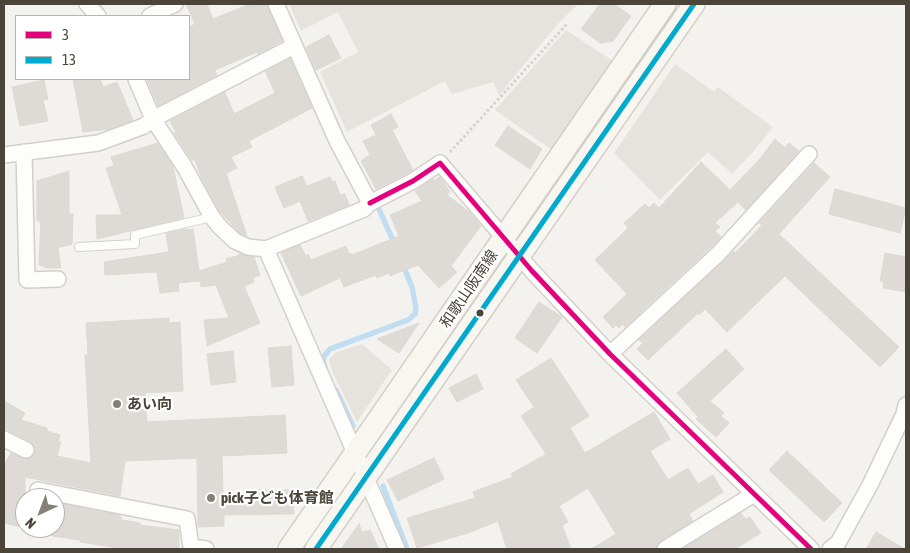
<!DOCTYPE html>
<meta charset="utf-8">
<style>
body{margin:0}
#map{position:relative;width:910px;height:553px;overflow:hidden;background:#f4f2ee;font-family:"Asap Condensed",sans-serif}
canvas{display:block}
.frame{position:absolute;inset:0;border:5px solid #4b4439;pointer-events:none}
.legend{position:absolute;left:15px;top:15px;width:175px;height:65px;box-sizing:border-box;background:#fff;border:1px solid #b7b4b0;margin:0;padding:6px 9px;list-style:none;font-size:15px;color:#4b4439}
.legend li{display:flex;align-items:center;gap:10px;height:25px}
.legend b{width:25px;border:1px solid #b7b4b0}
.north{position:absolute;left:15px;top:488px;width:50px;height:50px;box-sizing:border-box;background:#fff;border:1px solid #b7b4b0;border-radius:50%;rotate:223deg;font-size:14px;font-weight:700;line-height:20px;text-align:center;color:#4b4439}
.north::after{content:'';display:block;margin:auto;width:18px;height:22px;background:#868178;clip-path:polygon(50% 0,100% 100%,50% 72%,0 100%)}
</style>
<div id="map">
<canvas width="910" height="553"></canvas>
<div class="frame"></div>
<ul class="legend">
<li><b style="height:6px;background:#e5007d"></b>3</li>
<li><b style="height:6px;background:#00a9ce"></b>13</li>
</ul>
<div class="north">N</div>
</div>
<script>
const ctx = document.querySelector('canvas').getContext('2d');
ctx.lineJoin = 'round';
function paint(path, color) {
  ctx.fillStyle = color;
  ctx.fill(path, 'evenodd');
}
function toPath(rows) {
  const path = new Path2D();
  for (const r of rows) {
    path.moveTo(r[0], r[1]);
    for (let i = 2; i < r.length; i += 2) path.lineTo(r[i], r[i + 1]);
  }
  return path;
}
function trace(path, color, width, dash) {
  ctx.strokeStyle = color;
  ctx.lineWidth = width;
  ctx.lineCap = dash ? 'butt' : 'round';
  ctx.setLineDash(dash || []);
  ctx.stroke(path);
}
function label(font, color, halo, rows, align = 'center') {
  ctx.font = font + ' "Asap Condensed","Noto Sans JP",sans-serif';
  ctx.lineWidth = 4.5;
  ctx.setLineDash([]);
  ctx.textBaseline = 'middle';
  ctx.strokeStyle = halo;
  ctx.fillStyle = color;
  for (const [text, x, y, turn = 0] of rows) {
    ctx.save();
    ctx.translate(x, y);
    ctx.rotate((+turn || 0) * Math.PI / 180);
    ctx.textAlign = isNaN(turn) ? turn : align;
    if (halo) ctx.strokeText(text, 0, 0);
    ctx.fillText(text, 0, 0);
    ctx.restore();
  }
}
const parking = toPath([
 [289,4,578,4,556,26,499,95,493,82,452,94,445,81,347,132,320,72,358,52,338,12,301,31],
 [566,30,613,61,555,152,495,110],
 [675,64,714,92,718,87,773,127,753,152,732,174,708,152,660,200,614,153],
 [362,344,392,370,357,422,332,371,329,359,335,353]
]);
const stream = toPath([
 [375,200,395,245],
 [325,368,323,361,325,355,330,349,408,320,415,314,416,308,412,287,403,265],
 [336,390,353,426],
 [383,486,407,549]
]);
const building = toPath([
 [186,4,207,4,213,19,250,4,267,4,282,41,258,54,257,52,215,70,217,75,158,106,147,79,189,79,189,27,195,24,186,4],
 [600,4,614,4,631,16,613,41,600,43,581,29,600,4],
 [329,35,341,58,316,70,306,47,329,35],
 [290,59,312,108,249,141,252,147,231,157,237,168,226,173,247,236,240,233,220,212,201,177,195,160,192,160,174,133,176,132,170,121,225,92,234,114,275,93,265,71,290,59],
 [73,79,100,79,103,87,117,82,133,120,109,129,83,132,73,79],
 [44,80,48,99,43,100,48,121,20,126,12,87,44,80],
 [391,114,398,127,392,130,413,170,376,189,361,161,370,155,363,141,376,135,371,125,391,114],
 [508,126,542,149,530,169,495,145,508,126],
 [775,139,785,148,789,143,799,151,746,210,738,202,715,223,720,227,715,231,721,237,711,247,625,327,623,324,619,328,616,325,613,328,603,317,627,294,595,260,628,228,624,223,645,204,649,208,654,203,659,208,701,162,730,190,759,160,775,139],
 [158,143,173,166,184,218,97,239,96,215,122,215,106,168,114,166,111,157,158,143],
 [814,163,830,177,779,234,899,347,880,367,785,276,727,332,705,309,699,315,698,313,648,360,637,349,643,343,639,340,734,251,735,253,748,240,762,225,759,223,814,163],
 [69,171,69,214,73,214,72,244,58,248,61,268,45,268,45,266,39,265,41,221,37,221,37,181,69,171],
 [302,176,307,186,330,177,333,182,335,181,340,195,345,194,349,205,308,221,300,201,284,208,275,187,302,176],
 [440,177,450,192,446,194,469,212,481,226,451,266,457,272,439,288,418,265,390,276,389,273,377,278,376,275,344,287,340,278,301,296,281,253,300,245,306,256,308,254,311,260,346,246,349,254,351,253,352,255,399,236,390,215,422,201,415,191,433,179,434,181,440,177],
 [835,189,906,208,900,233,829,214,835,189],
 [187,229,187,230,193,229,199,271,227,262,226,259,240,255,239,253,254,257,260,275,253,278,254,282,244,286,260,323,207,346,204,320,229,318,216,285,201,287,200,281,178,283,179,291,160,293,157,272,105,275,104,262,169,252,166,233,187,229],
 [885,253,906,257,906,292,883,288,884,282,880,281,885,253],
 [539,302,562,317,537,353,515,338,539,302],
 [169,318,169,323,180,322,183,391,145,393,147,422,285,415,287,453,222,456,223,495,251,494,251,490,293,490,294,514,224,515,224,526,198,527,197,458,125,461,120,496,25,477,25,528,4,523,4,465,11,453,27,459,34,455,35,450,31,442,4,428,4,401,25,413,21,420,47,428,47,431,60,435,58,442,61,442,57,456,91,463,85,355,88,355,86,323,169,318],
 [419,323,399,353,377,339,419,323],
 [291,346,294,385,272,387,268,348,291,346],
 [726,349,744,369,710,401,724,413,721,416,729,423,716,437,696,419,698,417,677,393,726,349],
 [233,351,236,382,211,385,207,354,233,351],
 [551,358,589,416,570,428,585,453,654,412,670,439,650,451,668,480,688,468,698,484,713,475,723,492,689,514,693,521,660,541,656,549,591,549,616,534,588,488,559,506,568,522,562,525,571,549,507,549,498,521,468,533,417,548,407,518,475,498,473,492,513,477,511,474,546,454,521,416,534,407,516,380,551,358],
 [476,374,483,389,457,402,449,388,476,374],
 [787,451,842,503,824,522,769,470,787,451],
 [434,458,444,479,398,501,387,480,434,458],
 [57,503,118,515,121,517,121,520,140,523,140,525,179,530,179,549,119,549,119,548,80,542,80,540,52,536,53,528,55,528,57,503],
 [741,513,745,519,750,517,761,533,735,549,682,549,741,513],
 [359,524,362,532,370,530,379,549,341,549,359,524],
 [876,532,905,549,866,549,876,532]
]);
const path = toPath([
 [450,152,567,24]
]);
const service = toPath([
 [79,247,135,244,135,235,212,217]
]);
const minor = toPath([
 [87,4,98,16],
 [150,16,175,4],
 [136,79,153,119,184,166,212,217,220,227,235,241,248,247,266,249,364,209,370,203,337,141,276,4],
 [24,152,27,280,58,279],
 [4,155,98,143,144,126,153,119,294,46],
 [370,203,413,181,440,163,532,271,610,354,811,549],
 [266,249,397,549],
 [610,354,718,254,809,154],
 [4,439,26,450],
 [38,490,187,519,191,547,206,549],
 [665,549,754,494],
 [830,549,838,543,870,485,904,414,906,405]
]);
const secondary = toPath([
 [289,549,665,4],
 [316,549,694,4]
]);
const bus1 = toPath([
 [370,203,413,181,440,163,532,271,610,354,811,549]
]);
const bus2 = toPath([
 [316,549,694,4]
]);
const markers = [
 [480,313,4.5,"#4b4439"],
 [117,404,5,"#868178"],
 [211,498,5,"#868178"]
];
const streetNames = [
 ["和歌山阪南線",469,289,-56]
];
const poiNames = [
 ["あい向",127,404],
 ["pick子ども体育館",221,498]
];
paint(parking, '#e6e3df');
trace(stream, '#c0ddf1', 5.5);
paint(building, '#dedbd6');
trace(building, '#dcd9d4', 1);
trace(service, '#d2d0cb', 10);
trace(minor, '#d2d0cb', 18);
trace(secondary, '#d3cfc5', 24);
trace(path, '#d3d2cc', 3, [2.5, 2.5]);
trace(service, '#fdfdfc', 8);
trace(minor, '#fdfdfc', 15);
trace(secondary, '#f7f6f1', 21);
trace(bus1, '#e5007d', 5);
trace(bus2, '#00a9ce', 5);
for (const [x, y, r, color] of markers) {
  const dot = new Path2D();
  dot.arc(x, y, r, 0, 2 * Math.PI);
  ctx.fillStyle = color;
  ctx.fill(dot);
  trace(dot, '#fff', 2);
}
label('15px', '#4b4439', '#fff', streetNames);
label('bold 15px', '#4b4439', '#fff', poiNames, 'left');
</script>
